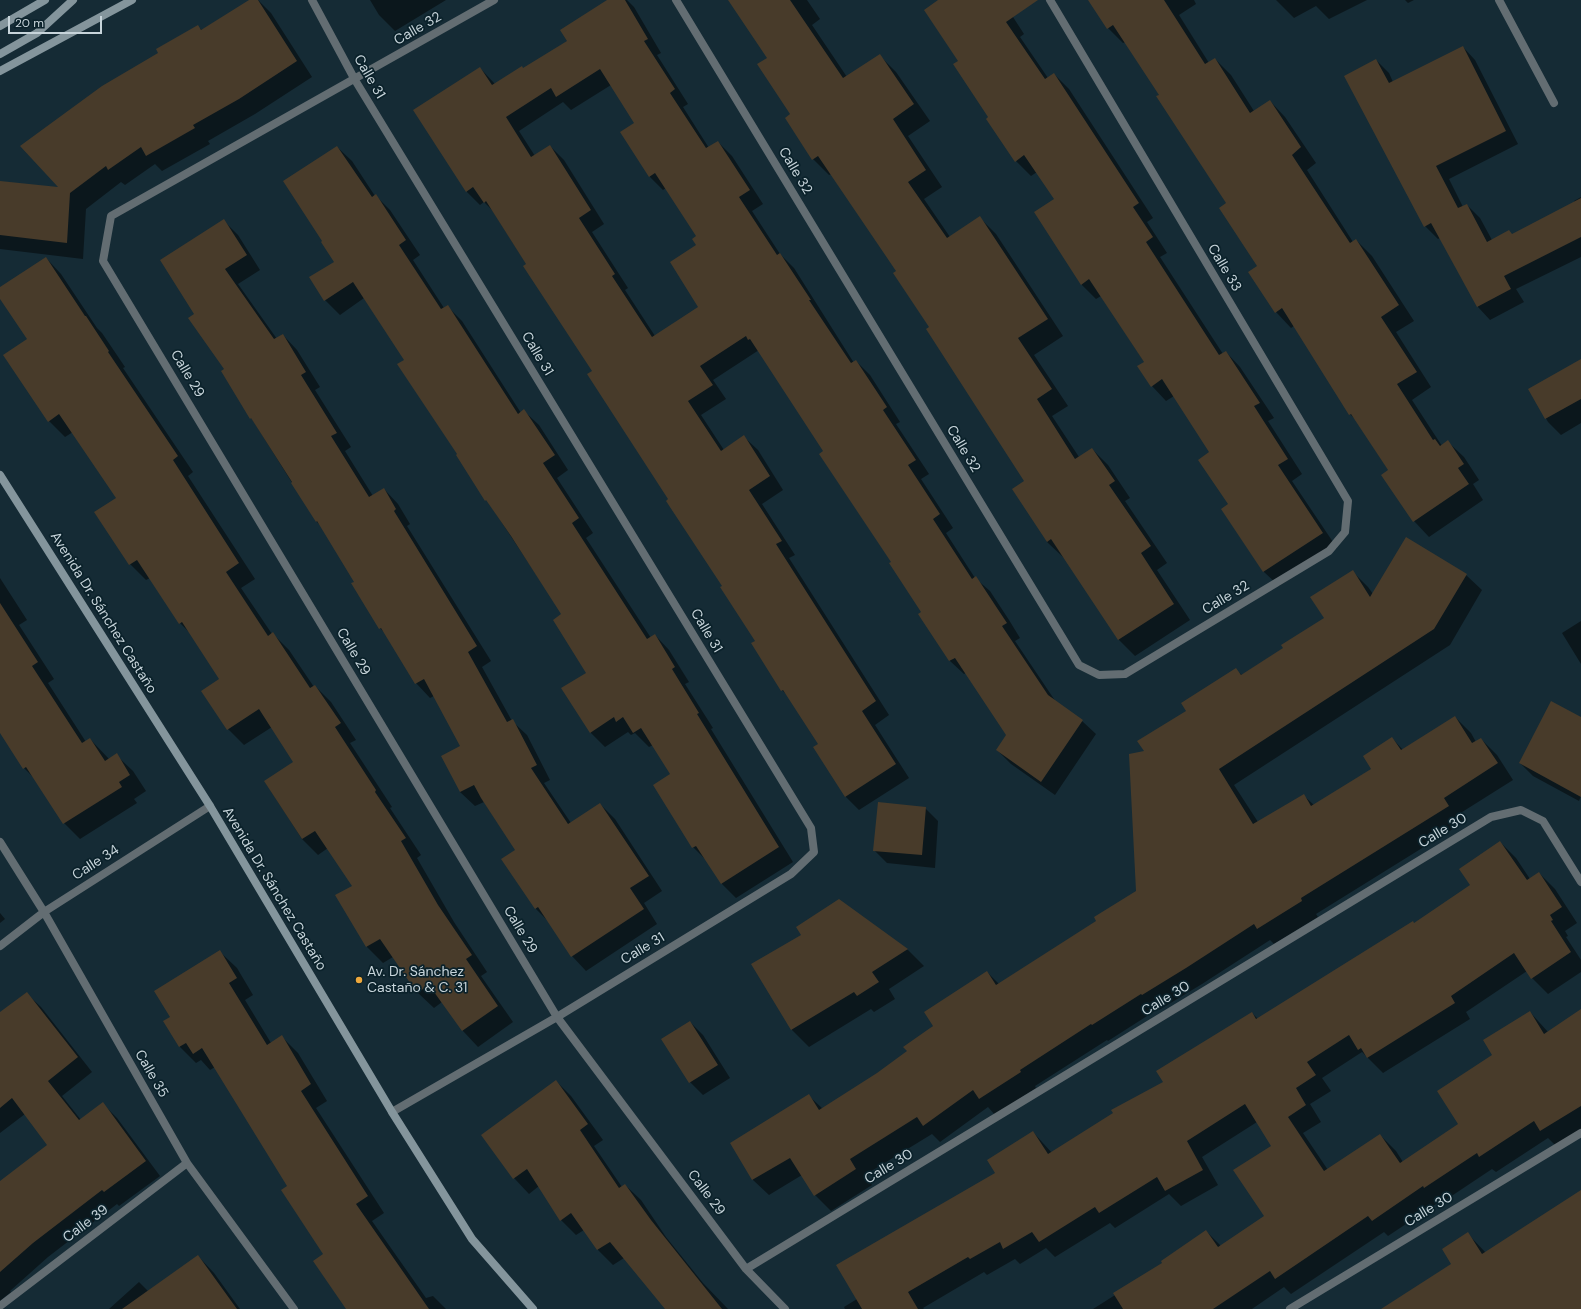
<!DOCTYPE html>
<meta charset="utf-8">
<style>
body{margin:0}
#map{position:relative;width:1581px;height:1309px;overflow:hidden;background:#152b35;font-family:"DM Sans",sans-serif}
canvas{display:block}
.scale{position:absolute;left:8px;top:16px;width:94px;height:18px;box-sizing:border-box;border:2px solid #c7d4da;border-top:0;padding-left:5px;font-size:12px;line-height:14px;white-space:nowrap;color:#c7d4da;-webkit-text-stroke:3px #0b222b;paint-order:stroke}
</style>
<div id="map">
<canvas width="1581" height="1309"></canvas>
<div class="scale">20 m</div>
</div>
<script>
const ctx = document.querySelector('canvas').getContext('2d');
ctx.lineJoin = 'round';
function paint(path, color) {
  ctx.fillStyle = color;
  ctx.fill(path, 'evenodd');
}
function toPath(rows) {
  const path = new Path2D();
  for (const r of rows) {
    path.moveTo(r[0], r[1]);
    for (let i = 2; i < r.length; i += 2) path.lineTo(r[i], r[i + 1]);
  }
  return path;
}
function trace(path, color, width, dash) {
  ctx.strokeStyle = color;
  ctx.lineWidth = width;
  ctx.lineCap = dash ? 'butt' : 'round';
  ctx.setLineDash(dash || []);
  ctx.stroke(path);
}
function label(font, color, halo, rows, align = 'center') {
  ctx.font = font + ' "DM Sans",sans-serif';
  ctx.lineWidth = 3.5;
  ctx.setLineDash([]);
  ctx.textBaseline = 'middle';
  ctx.strokeStyle = halo;
  ctx.fillStyle = color;
  for (const [text, x, y, turn = 0] of rows) {
    ctx.save();
    ctx.translate(x, y);
    ctx.rotate((+turn || 0) * Math.PI / 180);
    ctx.textAlign = isNaN(turn) ? turn : align;
    if (halo) ctx.strokeText(text, 0, 0);
    ctx.fillText(text, 0, 0);
    ctx.restore();
  }
}
const shadow = toPath([
 [251,0,258,0,271,13,312,77,255,114,208,141,210,144,162,171,155,164,125,185,121,182,86,209,83,259,0,249,0,182,60,189,160,54,198,27,202,30],
 [370,0,446,0,395,31,379,15],
 [609,0,627,0,634,7,661,53,657,55,688,104,683,107,709,148,718,142,732,156,763,204,752,211,780,254,794,268,854,363,856,361,870,375,900,422,896,424,929,474,921,479,953,528,946,533,975,578,990,591,1009,620,1020,638,1015,641,1056,702,1082,721,1096,734,1055,795,1011,764,997,750,1007,735,966,673,964,674,950,661,920,614,922,612,893,562,825,451,759,350,713,380,726,399,701,415,724,450,744,437,758,450,783,490,762,504,795,555,789,558,889,715,875,725,909,778,859,810,845,796,819,744,789,697,782,690,752,643,756,641,593,371,527,265,492,210,484,202,480,205,466,191,480,68,495,84,523,69,568,41],
 [611,85,636,124,622,133,650,177,663,190,666,188,697,236,700,307,655,336,625,290,628,288,592,232,604,224,564,160,550,146,535,156,519,131,563,102,571,110],
 [729,0,807,0,820,19,812,25,847,77,880,56,896,72,930,121,908,136,942,187,924,199,950,237,980,218,996,234,1063,336,1034,355,1068,406,1052,416,1079,457,1092,449,1108,465,1130,498,1125,501,1167,563,1157,570,1190,620,1135,656,1119,640,1065,557,1064,558,1047,542,1026,482,930,327,898,272,832,174,829,175,813,159,792,115,768,58],
 [940,0,1002,0,1024,34,1020,37,1048,78,1054,74,1069,89,1153,218,1147,222,1167,253,1160,257,1223,354,1226,352,1240,367,1274,418,1268,421,1302,474,1292,481,1337,548,1279,586,1264,572,1223,509,1229,505,1211,452,1174,396,1166,401,1152,386,1145,363,1101,296,1096,299,1081,284,1055,199,1037,172,1031,176,1016,161,990,117,960,61],
 [1090,0,1194,0,1196,4,1179,15,1209,63,1215,59,1231,75,1254,111,1270,101,1285,117,1316,163,1307,170,1353,242,1356,240,1372,256,1414,321,1396,332,1431,387,1412,400,1442,446,1448,442,1464,457,1479,480,1473,484,1483,500,1429,537,1414,521,1389,471,1355,419,1350,414,1294,326,1291,328,1276,312,1258,266,1227,204,1160,95,1126,42,1123,43,1108,28],
 [1276,0,1367,0,1329,19,1316,6,1294,18],
 [1405,0,1414,0,1408,3],
 [1463,47,1475,60,1518,144,1449,179,1463,207,1467,205,1480,218,1492,240,1513,235,1575,203,1574,201,1581,197,1581,257,1516,289,1524,302,1490,320,1478,307,1440,238,1438,239,1425,226,1376,60,1389,73,1393,82],
 [337,147,352,161,375,196,376,196,390,210,420,255,413,260,444,308,447,306,462,321,521,413,524,411,539,425,568,470,557,478,593,533,586,538,651,638,655,635,669,650,689,682,685,684,713,728,711,729,793,862,736,898,722,884,707,861,693,847,671,775,653,745,649,747,635,733,631,735,628,732,605,747,590,732,588,674,563,615,457,455,459,454,405,360,364,298,340,315,325,300,311,278,335,262],
 [223,220,238,235,260,270,238,284,277,339,283,335,297,350,320,387,315,390,351,447,345,451,373,496,384,489,398,504,410,524,407,526,491,661,482,667,512,721,527,735,550,780,544,783,571,823,600,804,615,819,662,891,644,903,657,924,586,971,572,956,549,922,536,909,516,850,484,802,475,806,460,792,462,746,434,696,430,698,416,683,386,634,380,628,355,582,321,526,316,521,222,371,225,370,196,314],
 [46,258,61,274,97,328,102,333,125,367,123,368,193,472,188,476,255,579,241,588,272,634,273,634,289,650,314,687,315,686,331,702,356,740,350,743,392,807,390,808,421,855,417,858,454,922,487,972,481,976,513,1022,478,1047,463,1031,442,1002,434,1008,418,993,393,957,383,963,367,947,337,896,353,886,328,848,318,855,302,839,265,782,295,762,272,727,244,745,228,729,202,691,221,679,191,634,180,623,150,578,146,580,130,564,95,513,117,498,73,432,65,437,49,421,29,340,0,297,0,288],
 [1581,360,1581,423,1561,435,1548,422,1530,390],
 [1352,571,1368,587,1373,594,1466,575,1482,590,1450,645,1234,785,1258,822,1303,795,1314,805,1372,769,1392,738,1403,750,1455,717,1471,733,1476,742,1481,739,1497,755,1513,780,1459,814,1464,822,1316,914,1318,917,1274,944,1270,940,1202,984,1159,1010,1158,1009,1108,1041,1107,1040,1035,1086,1036,1088,995,1115,988,1107,940,1142,932,1134,865,1175,872,1185,831,1211,815,1195,802,1175,769,1195,753,1180,731,1143,809,1096,823,1109,878,1074,908,1051,987,972,999,984,1098,921,1137,891,1145,752,1187,711,1236,670,1242,675,1284,648,1325,618],
 [0,578,27,620,19,625,54,679,48,683,86,742,90,739,109,759,116,755,133,771,146,791,134,799,137,803,80,839,64,823,37,781,24,768,0,731],
 [1581,621,1581,664,1562,633],
 [1581,718,1581,796,1579,801,1533,776,1520,763],
 [925,808,938,821,935,868,887,863,874,850],
 [1500,842,1516,858,1530,879,1539,873,1555,889,1577,923,1565,931,1568,936,1566,937,1581,960,1581,972,1548,994,1532,978,1527,971,1466,1012,1470,1019,1383,1073,1362,1052,1322,1078,1331,1091,1310,1104,1321,1122,1303,1133,1328,1170,1380,1135,1396,1151,1403,1162,1459,1124,1494,1056,1530,1012,1548,1032,1581,1011,1581,1131,1556,1146,1548,1138,1496,1172,1492,1169,1441,1203,1439,1202,1388,1236,1384,1232,1291,1294,1284,1287,1252,1309,1093,1309,1164,1264,1206,1231,1221,1246,1266,1216,1273,1146,1257,1122,1202,1157,1218,1185,1181,1206,1169,1194,1115,1228,1110,1223,1055,1257,1046,1248,1020,1264,1015,1259,987,1275,984,1272,923,1308,924,1309,845,1309,844,1307,857,1299,996,1173,1033,1132,1052,1153,1164,1082,1252,1013,1258,1019,1415,924,1471,886],
 [839,900,908,950,924,966,889,989,895,999,874,1012,871,1009,809,1047,792,1030,753,964,802,935],
 [0,913,5,919,0,923],
 [220,952,237,968,253,995,245,1000,271,1043,282,1037,298,1053,327,1101,316,1108,384,1213,372,1221,426,1298,433,1296,446,1309,347,1309,324,1255,289,1186,215,1067,210,1070,201,1060,196,1063,180,1047,172,1017],
 [26,993,41,1007,92,1072,62,1096,81,1120,103,1104,117,1118,160,1176,119,1206,117,1204,48,1257,10,1291,11,1292,0,1301,0,1182,49,1145,25,1114,0,1133,0,1013],
 [690,1022,703,1035,730,1078,703,1095,690,1082,663,1039],
 [556,1081,571,1096,603,1140,594,1146,622,1187,625,1185,641,1200,666,1237,703,1283,728,1309,666,1309,624,1258,613,1265,598,1250,584,1230,576,1235,561,1220,539,1186,529,1194,514,1178,482,1135],
 [1581,1191,1581,1309,1383,1309,1453,1264,1468,1234,1486,1253],
 [198,1256,214,1273,240,1309,109,1309,139,1282,148,1291]
]);
const building = toPath([
 [249,0,258,0,297,61,239,99,193,125,195,128,146,156,141,147,108,170,106,166,70,193,67,243,0,235,0,181,58,187,20,146,102,86,158,53,156,49,198,25,201,30],
 [607,0,625,0,648,39,644,41,675,89,670,93,706,148,718,141,750,190,739,197,777,255,780,253,811,300,809,300,851,363,856,360,887,407,883,410,916,460,908,465,940,514,933,519,972,579,976,576,995,605,1007,623,1002,626,1048,695,1083,720,1041,782,996,750,1006,735,955,658,949,661,918,614,921,612,889,563,891,562,819,454,823,451,750,339,748,340,746,336,700,366,713,385,688,401,721,451,744,435,770,476,749,490,782,541,776,544,876,701,862,711,896,764,845,797,813,747,818,744,783,690,781,691,751,643,755,641,720,587,722,586,666,501,668,499,587,374,592,371,523,266,526,264,486,201,484,203,473,187,466,192,413,110,480,67,492,85,522,66,523,68,567,41,560,30],
 [600,69,634,123,620,132,649,177,655,173,696,236,692,239,696,245,670,262,698,307,652,337,612,276,615,274,579,218,591,210,550,145,531,157,506,117,551,88,556,97],
 [728,0,790,0,843,78,880,54,914,104,893,119,926,170,908,182,947,238,980,216,1048,319,1018,338,1052,389,1037,399,1075,459,1092,448,1115,481,1109,485,1151,546,1141,553,1174,604,1118,640,1051,539,1047,542,1012,489,1024,481,926,329,929,327,893,273,896,271,818,156,812,160,785,118,790,114,757,64,767,58],
 [938,0,1038,0,1006,22,1045,79,1054,73,1139,203,1133,207,1153,237,1146,242,1219,355,1226,351,1260,403,1254,406,1288,459,1278,465,1323,533,1263,572,1221,509,1228,504,1198,460,1209,452,1162,379,1151,387,1137,366,1144,362,1089,279,1081,285,1034,212,1054,199,1024,155,1015,162,986,119,988,117,953,64,958,61,924,10],
 [1088,0,1164,0,1205,64,1215,58,1250,113,1270,100,1301,147,1292,155,1350,243,1356,239,1399,305,1381,317,1417,372,1397,384,1433,440,1435,439,1440,446,1448,440,1464,464,1458,468,1469,484,1413,522,1381,475,1388,470,1351,414,1349,415,1282,308,1275,313,1248,272,1257,266,1219,208,1226,203,1156,96,1159,95,1113,25,1107,29],
 [1463,46,1506,131,1436,166,1458,208,1467,204,1487,242,1509,230,1512,234,1581,198,1581,237,1504,276,1511,289,1477,307,1431,223,1424,227,1344,76,1376,59,1389,83],
 [337,146,372,197,376,194,406,240,399,245,441,309,448,305,518,414,524,409,555,455,543,463,579,518,572,523,647,639,655,634,675,667,672,669,699,713,697,714,779,847,721,884,696,846,692,848,653,785,670,774,641,728,633,733,623,717,616,722,614,717,590,733,561,688,586,673,553,620,561,614,511,536,486,500,485,501,456,455,457,454,397,364,404,360,353,282,324,301,309,277,334,262,321,242,322,241,283,181],
 [224,219,247,255,225,269,274,339,283,334,306,372,301,375,337,433,331,436,369,497,384,488,396,509,394,511,477,646,468,652,507,722,513,719,537,765,531,768,568,824,600,803,649,876,630,888,644,909,571,957,538,907,535,909,501,859,515,850,481,798,474,785,460,792,441,756,460,746,424,679,415,684,381,628,379,629,351,583,354,582,317,521,316,522,291,483,292,482,251,418,250,419,221,371,224,369,188,318,194,314,160,260],
 [46,257,85,316,86,316,109,351,108,352,178,456,173,460,239,563,226,572,268,636,273,632,310,688,315,685,341,723,335,727,376,790,375,792,406,838,401,841,438,905,472,955,466,959,498,1006,462,1031,429,985,417,993,380,939,366,947,335,895,352,886,315,831,302,839,264,781,293,762,259,709,227,730,201,691,219,679,182,622,179,624,137,560,129,565,94,512,116,498,59,414,48,422,3,355,27,339,0,299,0,287],
 [1581,359,1581,399,1545,419,1528,389],
 [1406,537,1467,574,1434,629,1219,769,1253,824,1304,794,1311,806,1371,769,1363,756,1392,737,1401,750,1455,716,1472,743,1481,738,1498,763,1444,798,1449,806,1301,898,1302,901,1257,929,1254,924,1186,968,1142,995,1141,994,1092,1025,1091,1024,1020,1070,1021,1072,979,1099,973,1090,923,1126,917,1117,850,1159,856,1169,814,1196,790,1158,752,1180,730,1143,809,1094,819,1110,877,1073,907,1051,903,1047,933,1026,924,1012,987,971,996,985,1096,921,1094,917,1136,891,1129,754,1144,751,1137,741,1186,711,1181,703,1236,668,1241,675,1283,648,1281,645,1324,618,1310,597,1353,570,1370,597],
 [0,603,38,662,32,666,82,743,90,738,105,761,117,753,130,775,119,782,122,787,63,824,26,767,23,769,0,733],
 [1551,701,1581,717,1581,797,1519,763],
 [878,802,926,807,922,855,873,851],
 [1500,841,1527,880,1539,872,1562,907,1550,915,1553,920,1551,921,1571,952,1531,979,1514,953,1451,996,1455,1003,1367,1058,1361,1048,1358,1050,1349,1035,1307,1062,1316,1075,1296,1088,1306,1105,1288,1117,1324,1171,1380,1134,1400,1163,1458,1124,1437,1091,1492,1055,1483,1040,1530,1011,1544,1034,1581,1009,1581,1106,1540,1131,1534,1121,1479,1157,1477,1153,1424,1188,1423,1186,1372,1221,1368,1216,1275,1279,1270,1271,1213,1309,1123,1309,1113,1293,1162,1263,1161,1261,1206,1230,1218,1247,1264,1216,1233,1170,1271,1146,1245,1104,1187,1141,1203,1170,1165,1191,1157,1177,1099,1213,1095,1207,1039,1242,1032,1232,1003,1249,1000,1242,970,1259,968,1257,908,1292,918,1309,862,1309,836,1265,995,1173,987,1160,1033,1131,1048,1154,1113,1113,1111,1110,1163,1082,1156,1071,1252,1012,1256,1019,1413,921,1414,923,1470,885,1459,869],
 [839,899,908,949,872,972,879,982,857,996,854,992,791,1030,751,964,801,935,796,927],
 [220,950,237,978,229,983,267,1045,282,1035,311,1084,301,1091,368,1196,356,1204,429,1309,346,1309,313,1261,323,1254,281,1190,287,1186,202,1048,193,1054,186,1043,179,1047,163,1021,170,1017,154,991],
 [27,992,78,1057,48,1081,79,1120,103,1102,146,1161,104,1192,102,1190,33,1243,0,1272,0,1181,47,1145,12,1098,0,1108,0,1012],
 [690,1021,718,1065,689,1083,661,1039],
 [556,1080,588,1124,580,1130,619,1188,625,1184,651,1220,722,1309,665,1309,610,1242,597,1250,571,1213,560,1221,527,1169,513,1179,481,1135],
 [1581,1190,1581,1309,1381,1309,1451,1264,1442,1249,1468,1232,1482,1254],
 [198,1255,237,1309,122,1309]
]);
const lane = toPath([
 [1499,0,1554,103]
]);
const street = toPath([
 [312,0,355,80,811,828,814,852,791,874,557,1017,392,1112],
 [494,0,111,216,103,261,557,1017,746,1269,785,1309],
 [676,0,1079,665,1099,675,1125,674,1329,551,1345,532,1348,501,1050,0],
 [0,842,44,912,187,1163,294,1309],
 [0,946,44,912,210,806],
 [746,1269,1491,817,1521,810,1543,821,1581,882],
 [0,1306,187,1163],
 [1290,1309,1581,1133]
]);
const secondary = toPath([
 [0,26,45,0],
 [0,54,37,33,73,0],
 [0,71,132,0],
 [0,475,210,806,392,1112,472,1239,533,1309]
]);
const markers = [
 [359,980,4,"#eea83c"]
];
const streetNames = [
 ["Calle 32",418,29,-30],
 ["Calle 31",369,77,60],
 ["Calle 32",795,171,59],
 ["Calle 33",1224,268,59],
 ["Calle 31",537,354,59],
 ["Calle 29",187,374,59],
 ["Calle 32",963,449,59],
 ["Calle 32",1226,598,-31],
 ["Avenida Dr. Sánchez Castaño",103,613,58],
 ["Calle 31",706,631,59],
 ["Calle 29",353,652,59],
 ["Calle 30",1443,831,-31],
 ["Calle 34",96,863,-33],
 ["Avenida Dr. Sánchez Castaño",274,889,59],
 ["Calle 29",520,930,59],
 ["Calle 31",643,949,-31],
 ["Calle 30",1166,999,-31],
 ["Calle 35",151,1074,60],
 ["Calle 30",889,1167,-31],
 ["Calle 29",706,1193,53],
 ["Calle 30",1429,1210,-31],
 ["Calle 39",86,1224,-37]
];
const poiNames = [
 ["Av. Dr. Sánchez",367,972],
 ["Castaño & C. 31",367,988]
];
paint(shadow, '#0007');
paint(building, '#483b2a');
trace(lane, '#636d72', 8);
trace(street, '#636d72', 8);
trace(secondary, '#84959c', 8);
for (const [x, y, r, color] of markers) {
  const dot = new Path2D();
  dot.arc(x, y, r, 0, 2 * Math.PI);
  ctx.fillStyle = color;
  ctx.fill(dot);
  trace(dot, '#0b222b', 1.5);
}
label('14px', '#c7d4da', '#0b222b', streetNames);
label('14px', '#c7d4da', '#0b222b', poiNames, 'left');
</script>
